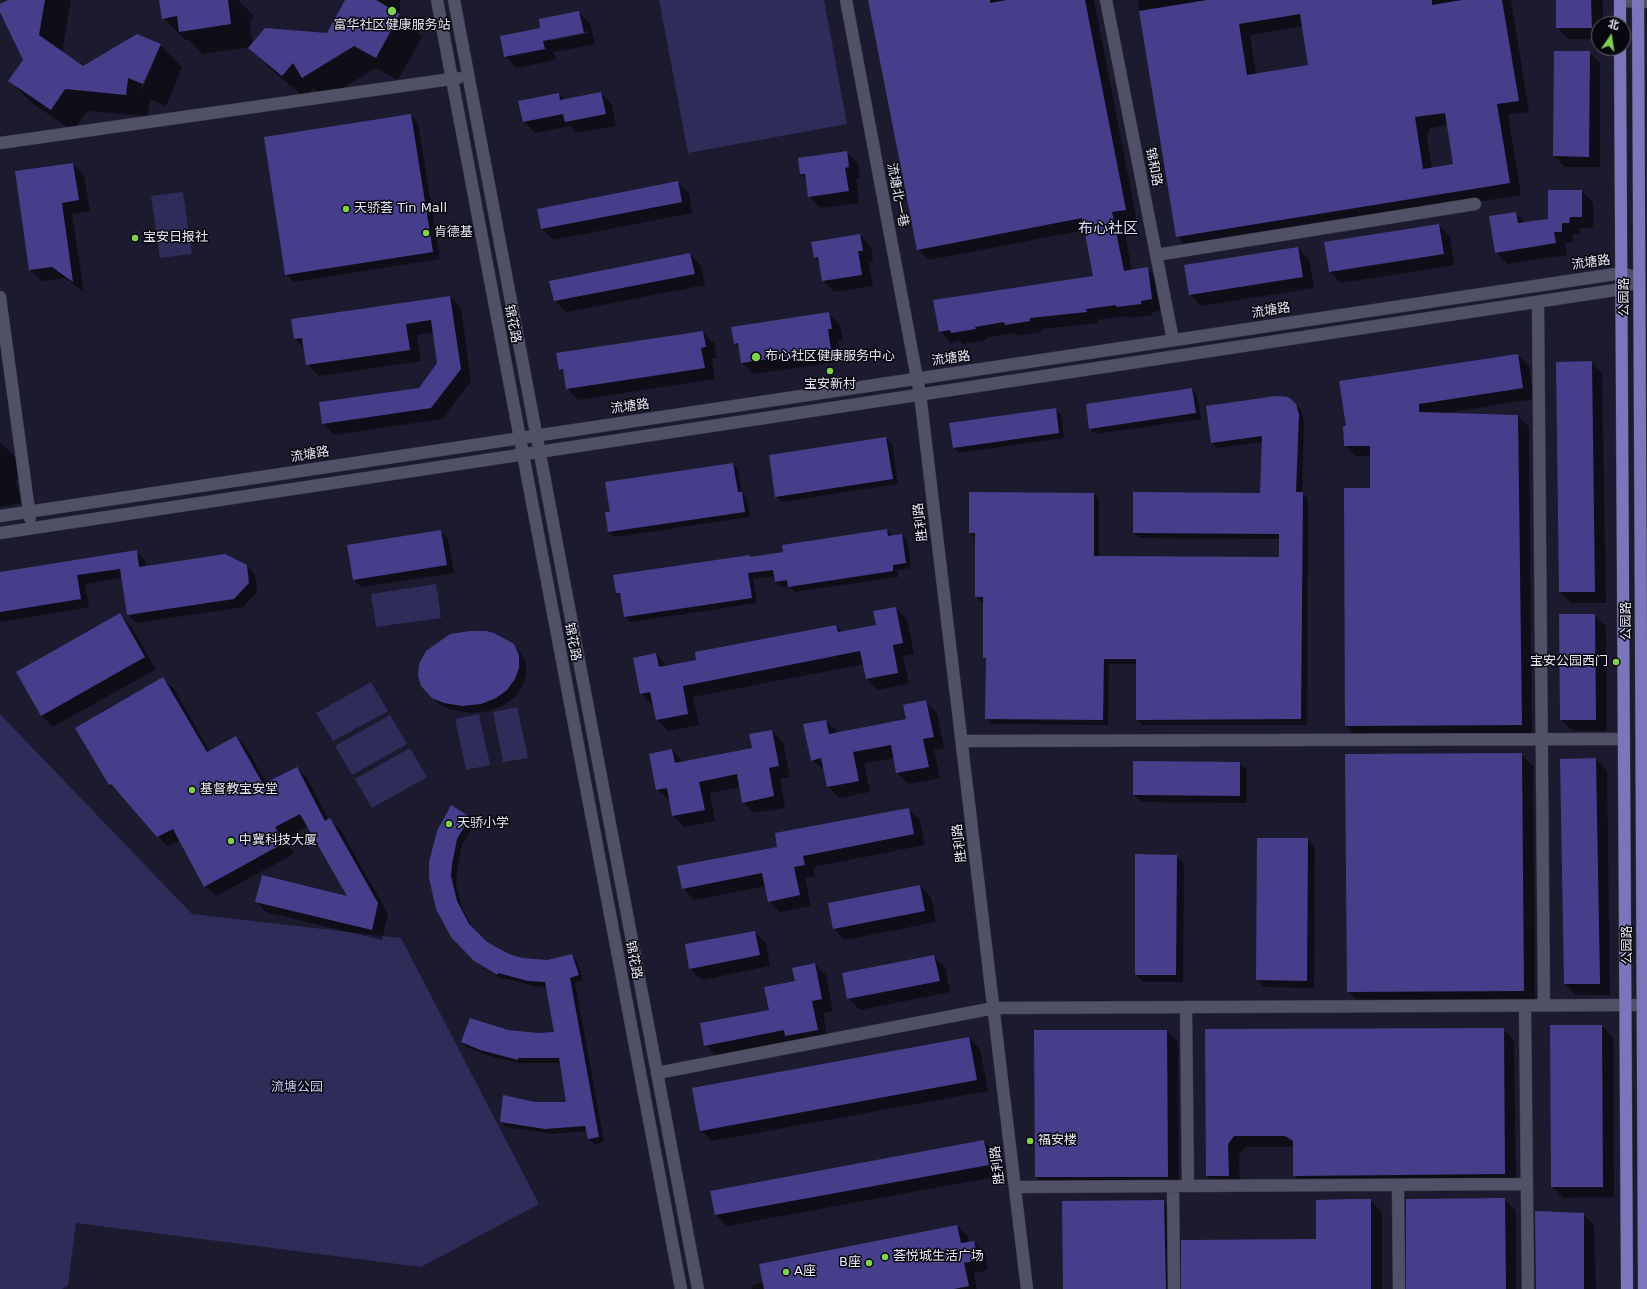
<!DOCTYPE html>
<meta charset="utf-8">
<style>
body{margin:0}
#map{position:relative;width:1647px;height:1289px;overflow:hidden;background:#1b1a2e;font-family:"DejaVu Sans","Noto Sans SC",sans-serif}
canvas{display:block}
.north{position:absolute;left:1591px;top:16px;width:40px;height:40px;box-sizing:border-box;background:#07070f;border:1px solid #61616b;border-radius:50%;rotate:13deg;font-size:11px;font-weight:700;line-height:16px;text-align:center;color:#e7e7f5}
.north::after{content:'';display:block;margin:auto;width:14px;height:18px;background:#82d050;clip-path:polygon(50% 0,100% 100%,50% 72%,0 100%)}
</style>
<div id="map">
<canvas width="1647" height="1289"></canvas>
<div class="north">北</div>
</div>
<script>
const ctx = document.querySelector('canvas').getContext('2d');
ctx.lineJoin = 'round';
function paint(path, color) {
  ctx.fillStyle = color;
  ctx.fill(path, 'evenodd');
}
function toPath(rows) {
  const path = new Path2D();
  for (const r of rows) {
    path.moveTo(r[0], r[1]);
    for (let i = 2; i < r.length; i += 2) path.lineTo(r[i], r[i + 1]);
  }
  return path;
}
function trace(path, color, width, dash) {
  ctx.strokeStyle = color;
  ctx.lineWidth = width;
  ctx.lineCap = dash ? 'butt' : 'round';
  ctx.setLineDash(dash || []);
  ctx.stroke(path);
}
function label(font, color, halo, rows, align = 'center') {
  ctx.font = font + ' "DejaVu Sans","Noto Sans SC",sans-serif';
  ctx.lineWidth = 3;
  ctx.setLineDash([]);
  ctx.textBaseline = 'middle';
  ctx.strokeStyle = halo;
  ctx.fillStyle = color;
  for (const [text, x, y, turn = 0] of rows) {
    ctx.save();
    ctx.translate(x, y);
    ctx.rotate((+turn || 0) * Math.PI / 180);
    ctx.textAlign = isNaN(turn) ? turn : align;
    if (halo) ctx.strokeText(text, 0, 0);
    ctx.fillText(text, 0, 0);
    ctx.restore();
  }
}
const green = toPath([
 [659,0,824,0,847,124,688,153],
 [183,192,192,254,160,258,151,196],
 [436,584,441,618,376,627,371,594],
 [371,682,388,711,333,741,316,713],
 [517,707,528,758,503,762,493,712],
 [0,714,192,914,401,938,539,1204,421,1267,76,1223,68,1285,62,1289,0,1289],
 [479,714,490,765,466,770,455,719],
 [390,715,407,744,352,775,335,746],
 [410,748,427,777,372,808,355,779]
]);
const shadow = toPath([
 [10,0,71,0,62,52,83,67,160,45,182,67,166,106,150,99,148,116,87,111,73,131,32,103,10,81,24,60,0,10,0,5],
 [153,60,155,60,142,89,140,89],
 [160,0,238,0,254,16,250,22,253,44,328,34,347,0,400,0,400,15,422,37,398,80,376,68,325,99,313,88,305,98,272,70,249,47,203,54,189,40,185,40,163,18],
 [869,0,1094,0,1137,221,1123,223,1132,271,1147,268,1159,280,1163,310,1152,312,1152,315,1128,318,1126,316,1097,320,1098,323,1041,329,1041,332,1017,336,1014,333,986,338,986,340,963,344,960,341,951,343,940,331,1094,276,1085,230,929,260,918,249],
 [1138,0,1511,0,1529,112,1508,115,1521,195,1188,248,1177,236],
 [1303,26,1309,66,1256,74,1250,35],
 [1448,125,1454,164,1432,168,1427,138,1430,128],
 [1557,0,1603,0,1603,24,1599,24,1599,39,1568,39,1557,27],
 [579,12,590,24,595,44,554,52,556,60,517,68,505,56,542,29],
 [589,31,589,33,551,41,551,39],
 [1589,52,1600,63,1600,167,1565,167,1554,156],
 [601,93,612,105,616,126,577,133,570,126,535,133,524,122,559,94,565,100],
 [411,115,418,123,440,259,294,282,286,274],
 [846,152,858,163,860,178,856,179,859,203,821,208,809,197,806,179,801,174],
 [73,164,84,176,90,211,72,214,84,292,65,278,42,281,30,270,16,172],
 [677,182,689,193,692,213,553,240,542,229,538,210],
 [1582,191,1593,203,1593,228,1580,228,1580,234,1573,234,1573,242,1565,243,1567,255,1507,264,1496,252,1516,213,1526,223,1549,219],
 [1439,225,1450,237,1454,265,1341,283,1330,272],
 [860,235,871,247,873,262,869,263,873,286,834,292,823,281,820,263,815,258],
 [1298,248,1309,259,1314,288,1201,306,1190,294],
 [690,254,701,266,705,285,566,312,555,301],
 [450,297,461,308,471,381,442,419,334,435,323,423,419,389,438,364,434,332,417,335,421,361,319,376,307,364,305,349,295,339,292,320],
 [829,314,840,325,843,340,838,340,842,361,754,374,742,363,740,349,735,343],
 [703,332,714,343,717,358,712,359,715,379,578,400,567,388,565,374,560,369],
 [1518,355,1529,366,1534,399,1445,413,1518,416,1529,427,1532,736,1357,737,1346,726,1371,489,1371,456,1356,456,1345,445,1344,427],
 [1591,362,1602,373,1606,603,1571,603,1560,592],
 [1192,389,1197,395,1201,419,1096,434,1090,428],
 [1292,400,1301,410,1304,421,1302,493,1308,499,1307,725,1143,725,1137,720,1137,664,1109,664,1108,725,992,724,986,718,987,661,984,658,984,602,981,602,976,596,976,539,970,533,1094,494,1099,499,1099,557,1280,558,1280,539,1140,538,1134,533,1261,494,1263,442,1218,448,1212,443,1207,407],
 [1055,409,1061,414,1064,438,959,453,954,448],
 [886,438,892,444,898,484,782,502,776,496],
 [0,442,18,460,21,479,16,480,21,503,0,507],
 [733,464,738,469,742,493,747,498,750,517,615,537,609,532],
 [887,530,893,536,902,535,907,540,911,568,898,570,898,577,795,592,789,586,781,587,776,582,775,576,753,579,757,603,630,622,625,617,622,598,617,593,749,556,751,557,784,552],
 [441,531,448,539,454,573,361,587,353,579],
 [136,551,145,560,146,567,247,565,255,574,257,592,243,607,136,623,128,614,122,578,85,584,89,607,0,622,0,574],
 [896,608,907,619,914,654,903,656,909,684,878,690,867,679,864,664,693,697,699,725,668,731,657,720,654,704,652,705,641,693,656,654,667,666,697,660,836,626,843,632,877,626],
 [120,615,131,626,156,669,53,727,42,716,17,673],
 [1594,615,1606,626,1607,731,1573,731,1561,720],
 [513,645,521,653,526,663,526,675,522,687,515,697,504,705,489,711,470,713,453,710,440,705,433,697],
 [163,679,174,689,210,752,236,737,246,747,266,783,297,768,307,778,329,820,340,829,388,914,382,940,266,912,256,901,349,897,308,826,285,838,294,854,216,896,205,886,180,840,168,847,121,794,120,795,110,785],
 [926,702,937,713,944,748,934,750,940,778,909,784,897,773,894,758,864,763,870,792,839,798,828,786,825,771,812,760,826,721,838,733,908,719],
 [772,731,783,742,790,777,780,779,785,808,754,813,743,802,740,787,710,793,715,821,684,827,673,816,670,800,657,790,672,750,683,762,753,749],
 [1521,754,1533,766,1535,1002,1360,1003,1348,992],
 [1596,759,1607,771,1610,995,1576,995,1565,984],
 [1239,763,1247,770,1247,803,1142,802,1134,795],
 [908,809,920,820,925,845,814,867,815,876,805,878,811,906,780,912,769,901,766,886,694,900,683,888],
 [469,817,475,823,462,845,457,870,456,883,462,908,474,930,486,943,509,955,521,959,547,961,572,955,577,961,583,981,575,983,604,1142,594,1144,589,1139,587,1131,552,1134,506,1127,501,1121,535,1103,567,1103,560,1063,523,1063,523,1064,486,1055,467,1047,462,1042,508,1031,538,1034,555,1033,546,987,534,986,504,978,503,980,480,965,452,936,430,878],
 [1307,839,1315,847,1314,988,1264,987,1257,980],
 [1176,856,1184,863,1183,982,1143,982,1136,975],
 [920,886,931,897,936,922,845,940,834,929],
 [755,932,766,943,770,966,702,980,690,968],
 [934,956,945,967,950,992,860,1010,848,998],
 [815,964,826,975,833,1011,823,1013,828,1041,716,1056,705,1045,770,1011],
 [1601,1026,1613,1037,1614,1197,1563,1198,1552,1186],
 [1503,1029,1514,1040,1516,1185,1305,1186,1294,1175,1294,1147,1245,1147,1239,1156,1240,1187,1218,1187,1207,1176,1206,1030],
 [1167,1031,1178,1042,1179,1187,1047,1188,1036,1177],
 [969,1038,980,1049,988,1091,712,1141,701,1130],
 [984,1141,995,1153,1000,1176,727,1226,716,1215],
 [1504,1199,1516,1211,1516,1289,1407,1289],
 [1370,1200,1382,1212,1382,1289,1182,1289,1317,1240],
 [1163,1201,1175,1212,1177,1289,1064,1289],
 [1583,1214,1594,1225,1596,1289,1537,1289],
 [957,1226,968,1236,969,1243,974,1242,985,1252,988,1270,974,1273,977,1289,752,1289,751,1286]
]);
const building = toPath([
 [8,0,45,0,39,35,83,66,137,34,161,44,143,84,128,78,126,95,65,89,51,110,8,81,23,60,0,12,0,4],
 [159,0,228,0,231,24,179,32,177,16,162,19],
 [345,0,376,0,400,14,376,58,354,46,302,78,293,63,282,76,248,48,265,28,327,33],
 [868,0,990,0,990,3,1007,0,1085,0,1126,210,1112,212,1124,271,1148,267,1152,299,1141,301,1141,304,1116,307,1116,305,1086,309,1087,312,1030,318,1030,321,1005,325,1004,322,975,327,976,329,951,333,950,330,939,332,933,300,1093,276,1082,218,917,250],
 [1207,0,1432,0,1432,5,1462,0,1502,0,1519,101,1497,104,1510,183,1176,237,1139,11],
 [1300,14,1308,65,1247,75,1239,24],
 [1445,113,1453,164,1423,169,1415,117],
 [1556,0,1591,0,1592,28,1556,28],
 [579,11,584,33,543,41,545,49,504,57,500,36,540,28,539,19],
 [1554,51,1590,51,1589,157,1553,156],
 [601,92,606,114,565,122,563,114,523,122,518,101,559,93,560,100],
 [411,114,433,252,285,275,264,137],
 [847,151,849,167,845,168,849,191,808,197,805,174,800,174,798,158],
 [73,163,79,200,62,203,73,282,52,267,29,270,15,171],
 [678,181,682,202,541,229,537,209],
 [1548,190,1582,190,1582,217,1570,217,1569,223,1562,223,1562,232,1554,232,1556,243,1495,253,1489,216,1516,212,1518,223,1548,219],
 [1439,224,1444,254,1329,272,1324,242],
 [860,234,863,251,858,251,862,275,822,281,818,257,814,258,811,242],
 [1298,247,1303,277,1189,295,1184,265],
 [690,253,695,274,554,301,549,281],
 [450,296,461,369,431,408,322,424,319,402,419,388,437,363,431,320,406,324,410,350,306,365,302,338,294,339,291,319],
 [829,312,832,329,828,329,831,350,741,363,738,343,734,344,731,327],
 [703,331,706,347,701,348,705,368,566,389,563,369,559,370,556,353],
 [1518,354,1523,388,1419,404,1419,412,1518,415,1522,725,1345,726,1344,488,1370,488,1370,446,1344,446,1343,426,1346,426,1339,381],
 [1592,361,1595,592,1559,592,1556,362],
 [1192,388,1196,413,1089,429,1086,404],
 [1276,396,1288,397,1292,400,1296,404,1299,414,1296,492,1303,492,1301,719,1136,720,1136,659,1104,659,1103,720,985,719,986,658,983,658,983,597,975,597,975,533,969,533,969,492,1094,493,1094,556,1279,557,1279,534,1133,533,1133,492,1260,493,1262,436,1211,443,1206,406],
 [1056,408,1059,433,953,448,949,423],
 [886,437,893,479,775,497,769,455],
 [733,463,738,492,742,492,745,512,608,532,605,512,610,512,605,482],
 [887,529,888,536,902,534,906,563,893,565,893,571,788,587,787,580,775,582,773,570,748,573,752,598,624,617,620,593,616,593,613,575,750,555,750,557,783,552,782,545],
 [441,530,447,565,353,580,347,545],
 [137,550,139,567,225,554,247,565,249,583,234,599,127,615,120,569,77,575,81,599,0,612,0,572],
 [896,607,903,643,893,645,898,673,866,679,860,651,683,686,688,714,656,720,650,692,640,694,633,658,656,653,659,667,696,660,695,652,836,625,838,632,876,625,873,611],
 [120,613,145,657,41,716,16,672],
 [1559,614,1595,614,1596,720,1560,720],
 [470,631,486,631,494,633,514,644,519,655,519,668,515,679,507,690,496,698,481,704,462,706,444,703,432,698,421,686,418,676,419,664,426,651,450,634],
 [163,677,207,752,236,736,263,784,297,767,325,821,330,818,378,903,372,930,255,902,262,875,347,896,300,814,275,827,284,843,204,887,173,829,157,837,111,784,109,785,75,728],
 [926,700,934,737,923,739,929,767,896,773,891,745,853,752,859,781,827,787,821,758,811,761,803,724,826,720,829,734,906,719,903,705],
 [772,730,779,766,769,768,774,796,742,803,737,774,699,782,705,810,672,816,667,788,656,790,649,754,672,749,675,763,752,748,749,734],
 [1522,753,1524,991,1347,992,1345,754],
 [1596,758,1600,984,1564,984,1560,759],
 [1133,761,1240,762,1240,796,1133,795],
 [451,805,470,817,457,839,452,864,451,876,457,901,469,924,487,942,509,954,522,958,547,960,572,954,579,975,570,978,599,1137,588,1139,585,1126,545,1129,500,1122,503,1095,535,1102,566,1102,559,1058,518,1058,518,1060,480,1050,461,1042,470,1018,508,1030,538,1033,554,1032,545,982,528,981,498,973,497,975,473,960,451,937,436,909,429,878,429,862,437,831],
 [909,808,914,834,803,856,805,865,794,867,800,895,768,902,762,873,682,889,677,866,777,847,775,833],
 [1257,838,1308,838,1307,981,1256,980],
 [1135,854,1177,855,1176,975,1135,975],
 [920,885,925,911,833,929,828,903],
 [755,931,760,955,689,969,685,944],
 [934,955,940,981,847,999,842,973],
 [815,963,822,999,812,1001,818,1030,785,1036,784,1030,704,1046,700,1023,769,1010,764,987,795,981,792,968],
 [1550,1025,1602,1025,1603,1187,1551,1187],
 [1504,1028,1505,1174,1293,1176,1293,1141,1285,1136,1234,1136,1228,1144,1229,1176,1206,1176,1205,1029],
 [1034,1030,1167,1030,1168,1177,1035,1177],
 [969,1037,977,1080,700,1131,692,1088],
 [984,1140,989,1165,715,1215,710,1191],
 [1505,1198,1506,1289,1406,1289,1406,1199],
 [1350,1199,1371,1199,1371,1289,1181,1289,1181,1240,1316,1239,1316,1200],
 [1164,1200,1166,1289,1063,1289,1062,1201],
 [1535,1211,1584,1213,1584,1289,1536,1289],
 [957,1225,961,1243,974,1241,978,1260,964,1263,969,1286,954,1289,764,1289,759,1264]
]);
const minor = toPath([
 [437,0,681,1289],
 [454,0,698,1289],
 [846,0,920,394,1027,1289],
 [1106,0,1173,340],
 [1620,1,1647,2],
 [0,143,458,78],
 [1156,255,1475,204],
 [0,297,30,518],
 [1538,302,1544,1005],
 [0,516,1622,273,1639,279],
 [0,533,1622,289,1639,279],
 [962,741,1624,739],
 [1525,1006,1528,1289],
 [1186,1007,1188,1186],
 [657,1073,994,1008,1642,1005],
 [1398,1185,1399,1289],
 [1173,1186,1174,1289],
 [1015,1187,1527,1184]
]);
const major = toPath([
 [1620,0,1620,24],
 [1638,0,1644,1289],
 [1620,48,1627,1289]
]);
const markers = [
 [392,11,5,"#82d050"],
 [346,209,4,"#82d050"],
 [426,233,4,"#82d050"],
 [135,238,4,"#82d050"],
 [756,357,5,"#82d050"],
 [830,371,4,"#82d050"],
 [1616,662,4,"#82d050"],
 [192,790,4,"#82d050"],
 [449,824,4,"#82d050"],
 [231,841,4,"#82d050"],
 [1030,1141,4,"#82d050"],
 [885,1257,4,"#82d050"],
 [869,1263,4,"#82d050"],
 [786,1272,4,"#82d050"]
];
const poiNames = [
 ["富华社区健康服务站",392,26,"center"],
 ["天骄荟 Tin Mall",354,209],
 ["肯德基",434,233],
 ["宝安日报社",143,238],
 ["布心社区健康服务中心",765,357],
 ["宝安新村",830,385,"center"],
 ["宝安公园西门",1608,662,"right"],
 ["基督教宝安堂",200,790],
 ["天骄小学",457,824],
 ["中冀科技大厦",239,841],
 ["福安楼",1038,1141],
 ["荟悦城生活广场",893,1257],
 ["B座",861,1263,"right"],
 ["A座",794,1272]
];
const streetNames = [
 ["锦和路",1153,167,79],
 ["流塘北一巷",897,195,79],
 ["流塘路",1591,263,-8],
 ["公园路",1625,297,-90],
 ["流塘路",1271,311,-9],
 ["锦花路",512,324,79],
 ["流塘路",951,359,-8],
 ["流塘路",630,407,-8],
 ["流塘路",310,455,-9],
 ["胜利路",921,522,-97],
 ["公园路",1627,621,-90],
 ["锦花路",572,642,79],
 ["胜利路",960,843,-97],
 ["公园路",1628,945,-90],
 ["锦花路",633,960,79],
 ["胜利路",998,1165,-97]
];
const parkNames = [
 ["流塘公园",297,1088]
];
const quarterNames = [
 ["布心社区",1108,229]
];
paint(green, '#302c59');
paint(shadow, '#0007');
paint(building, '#473e8b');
trace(minor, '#383747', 13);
trace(major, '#383747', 13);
trace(minor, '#505067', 12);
trace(major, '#7b76bc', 12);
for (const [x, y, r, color] of markers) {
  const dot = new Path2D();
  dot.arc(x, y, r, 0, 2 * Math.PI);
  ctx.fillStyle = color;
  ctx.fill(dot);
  trace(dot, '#07070f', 1.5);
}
label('13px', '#e7e7f5', '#07070f', poiNames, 'left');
label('13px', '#e7e7f5', '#07070f', streetNames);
label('13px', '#c4c4f0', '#07070f', parkNames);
label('15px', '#dedefa', '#07070f', quarterNames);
</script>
